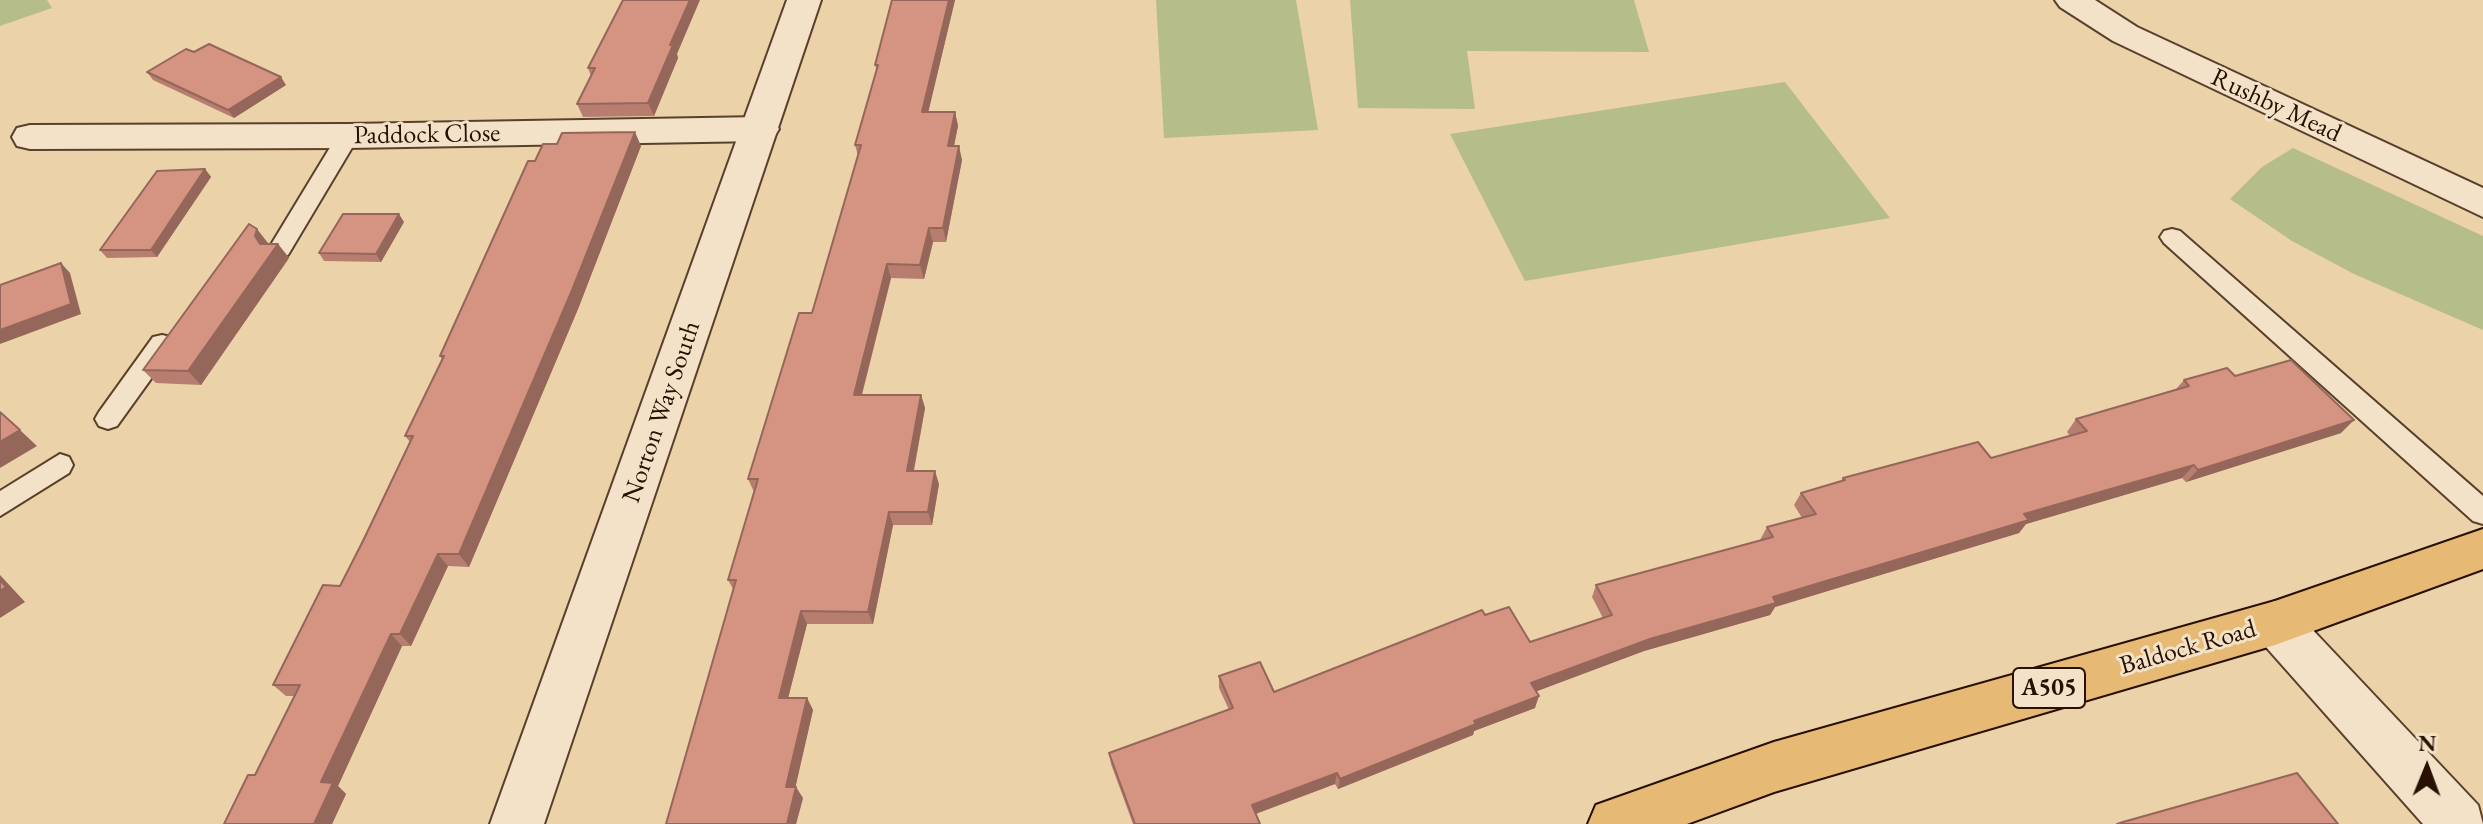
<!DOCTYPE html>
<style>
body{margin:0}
#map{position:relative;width:2483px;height:824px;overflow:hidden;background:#ecd2a9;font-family:"EB Garamond",serif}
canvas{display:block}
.north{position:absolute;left:2387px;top:728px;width:80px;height:80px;-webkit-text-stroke:6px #f3e2c7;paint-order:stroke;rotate:1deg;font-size:22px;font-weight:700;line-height:32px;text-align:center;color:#281002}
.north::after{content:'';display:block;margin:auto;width:28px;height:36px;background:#281002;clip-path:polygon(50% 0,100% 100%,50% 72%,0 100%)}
</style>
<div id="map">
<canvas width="2483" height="824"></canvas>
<div class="north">N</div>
</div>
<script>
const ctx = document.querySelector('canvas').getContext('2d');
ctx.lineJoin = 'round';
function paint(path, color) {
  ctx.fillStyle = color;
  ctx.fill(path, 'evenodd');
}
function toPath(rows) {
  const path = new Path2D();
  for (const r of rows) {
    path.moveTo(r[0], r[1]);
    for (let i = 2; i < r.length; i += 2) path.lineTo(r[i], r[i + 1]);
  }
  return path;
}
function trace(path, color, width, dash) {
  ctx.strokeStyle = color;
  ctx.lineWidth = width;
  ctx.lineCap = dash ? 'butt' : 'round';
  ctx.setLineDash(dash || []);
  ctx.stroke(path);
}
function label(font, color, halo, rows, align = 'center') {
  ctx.font = font + ' "EB Garamond",serif';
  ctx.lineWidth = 6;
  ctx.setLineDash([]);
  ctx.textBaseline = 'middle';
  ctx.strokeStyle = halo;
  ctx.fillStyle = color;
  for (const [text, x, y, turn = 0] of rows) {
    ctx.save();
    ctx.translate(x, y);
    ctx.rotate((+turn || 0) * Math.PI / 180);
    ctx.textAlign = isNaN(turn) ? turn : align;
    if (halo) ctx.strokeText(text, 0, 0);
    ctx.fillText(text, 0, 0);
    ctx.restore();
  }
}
const green = toPath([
 [0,0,47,0,52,8,0,26],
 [1156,0,1296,0,1318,130,1164,138],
 [1350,0,1634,0,1649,52,1467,51,1475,109,1358,108],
 [1785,82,1890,218,1525,281,1450,134],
 [2293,148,2483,236,2483,330,2354,274,2292,241,2230,199,2262,167]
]);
const service = toPath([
 [348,129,356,131,359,136,288,255,280,257,272,255,268,249,272,243,340,131,348,129],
 [2172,229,2180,231,2483,496,2483,524,2473,521,2164,243,2160,237,2164,231,2172,229],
 [162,335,171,337,174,344,171,351,117,426,108,429,99,426,95,419,99,412,153,337,162,335],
 [60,454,69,457,73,465,69,473,0,516,0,491,60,454]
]);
const minor = toPath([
 [2055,0,2095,0,2137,27,2483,188,2483,217,2113,41,2060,7,2055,0],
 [761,117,774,121,779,129,774,137,761,141,348,148,30,149,17,146,12,137,17,128,30,125,348,124,761,117],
 [2275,601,2292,608,2478,805,2483,824,2423,824,2258,638,2250,623,2258,608,2275,601]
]);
const tertiary = toPath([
 [787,0,821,0,544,824,490,824,787,0]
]);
const primary = toPath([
 [2483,529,2483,569,2275,645,1774,792,1687,824,1588,824,1596,805,1774,742,2275,601,2483,529]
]);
const wall = toPath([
 [892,0,955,0,928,112,955,112,958,126,954,146,962,160,946,242,933,242,924,279,891,278,862,395,921,395,925,408,914,471,939,484,932,525,893,525,873,624,807,624,788,698,807,698,813,710,795,787,803,798,796,824,733,589,728,580,754,492,748,479,812,313,858,156,855,145,877,71,875,65],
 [677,54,678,58,654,116,583,117,577,104,591,76,588,68],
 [147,72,286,85,234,118,153,80],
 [641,146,578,309,469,567,448,566,411,646,402,646,338,786,346,794,332,824,224,824,255,775,294,696,286,696,273,685,340,586,410,442,405,436,442,360,440,356,535,161],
 [205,169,211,177,157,257,107,258,100,250],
 [404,222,381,262,324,261,319,253],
 [268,244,278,244,289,258,201,385,156,383,143,370],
 [2235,376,2341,433,2186,482,2182,478,2026,524,2019,533,1775,607,1770,615,1644,651,1536,691,1535,708,1474,731,1473,735,1338,789,1335,784,1256,814,1260,824,1133,824,1111,764,1109,753,1229,710,1219,688,1219,676,1274,692,1485,615,1530,642,1603,618,1592,597,1596,585,1760,540,1767,527,1802,518,1794,505,1801,493,1841,481,1843,478,1991,458,2070,436,2067,432,2076,419,2176,389,2184,380]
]);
const shadedWall = toPath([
 [690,0,700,0,677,54,678,58,654,116,648,103,670,45],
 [949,0,955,0,925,126,922,112],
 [281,77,286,85,234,118,228,110],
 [955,112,958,126,951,160,948,146],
 [635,132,641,146,578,309,469,567,459,554],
 [959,146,962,160,946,242,943,228],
 [205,169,211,177,157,257,151,250],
 [399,214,404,222,381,262,376,254],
 [929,228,933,242,924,279,920,265],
 [257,229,268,243,266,251,255,236],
 [278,244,289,258,201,385,188,371],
 [61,263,70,273,81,314,0,344,0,330],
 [887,264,891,278,858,409,854,395],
 [921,395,925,408,911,484,907,471],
 [5,416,37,446,0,468,0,442],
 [2354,420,2341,433,2186,482,2198,470],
 [2194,465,2182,478,2026,524,2019,533,1775,607,1770,615,1644,651,1527,695,1531,683,1650,639,2024,514],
 [935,471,939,484,932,525,928,512],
 [889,512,893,525,873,624,868,612],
 [438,554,448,566,411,646,400,634],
 [0,575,25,602,0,618],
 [801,611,807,624,785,710,779,698],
 [391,634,402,646,338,786,346,794,332,824,314,824,321,782],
 [1539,696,1535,708,1474,731,1473,735,1338,789,1340,779,1474,721],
 [807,698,813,710,793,798,786,787],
 [1337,773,1335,784,1252,815,1252,805],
 [796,787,803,798,796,824,787,824]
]);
const building = toPath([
 [623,0,690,0,670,45,673,45,648,103,577,104,595,68,588,68,623,0],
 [892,0,949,0,922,112,955,112,948,146,959,146,943,228,929,228,920,265,887,264,854,395,921,395,907,471,935,471,928,512,889,512,868,612,801,611,779,698,807,698,786,787,796,787,787,824,666,824,736,580,728,580,758,479,748,479,799,313,812,313,861,145,855,145,878,65,875,65,892,0],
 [209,44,281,77,228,110,147,72,186,49,194,52,209,44],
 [635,132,570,295,459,554,438,554,400,634,391,634,321,782,333,783,314,824,224,824,248,775,255,775,300,685,273,685,323,585,340,586,364,539,413,436,405,436,444,356,440,356,528,161,535,161,543,144,557,144,562,133,635,132],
 [205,169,151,250,100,250,157,171,205,169],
 [343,214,399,214,376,254,319,253,343,214],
 [249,224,257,229,255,236,260,244,278,244,188,371,143,370,249,224],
 [61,263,71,304,0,330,0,285,61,263],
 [2291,360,2354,420,2198,470,2194,465,2024,514,2029,520,1773,597,1776,603,1650,639,1531,683,1539,696,1474,721,1476,724,1340,779,1337,773,1252,805,1260,824,1135,824,1109,753,1233,708,1219,676,1260,662,1274,692,1482,610,1485,615,1509,607,1530,642,1612,615,1596,585,1773,537,1767,527,1816,514,1801,493,1845,480,1843,478,1978,442,1991,458,2087,431,2076,419,2189,386,2184,380,2227,368,2235,376,2291,360],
 [0,412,20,430,0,442,0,412],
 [0,580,6,587,0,591,0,580],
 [2297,773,2338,824,2117,824,2123,822,2297,773]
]);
const shields = [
 [2049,688,72]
];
const shieldNames = [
 ["A505",2049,688]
];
const streetNames = [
 ["Rushby Mead",2276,106,25],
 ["Paddock Close",427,135,-1],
 ["Norton Way South",662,412,-71],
 ["Baldock Road",2188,648,-16]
];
paint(green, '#b5bd8a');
trace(service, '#59402c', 4);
trace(minor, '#59402c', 4);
trace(tertiary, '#59402c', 4);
trace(primary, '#281002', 4);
paint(service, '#f3e2c7');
paint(minor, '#f3e2c7');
paint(tertiary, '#f3e2c7');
paint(primary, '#e6b974');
paint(wall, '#b77e70');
paint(shadedWall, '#95675b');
paint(building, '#d59382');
trace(building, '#95675b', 2);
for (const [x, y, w] of shields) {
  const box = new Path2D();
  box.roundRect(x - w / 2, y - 20, w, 40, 6);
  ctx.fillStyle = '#f3e2c7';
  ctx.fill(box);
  trace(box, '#281002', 2);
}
label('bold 24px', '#281002', null, shieldNames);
label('26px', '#281002', '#f3e2c7', streetNames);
</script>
